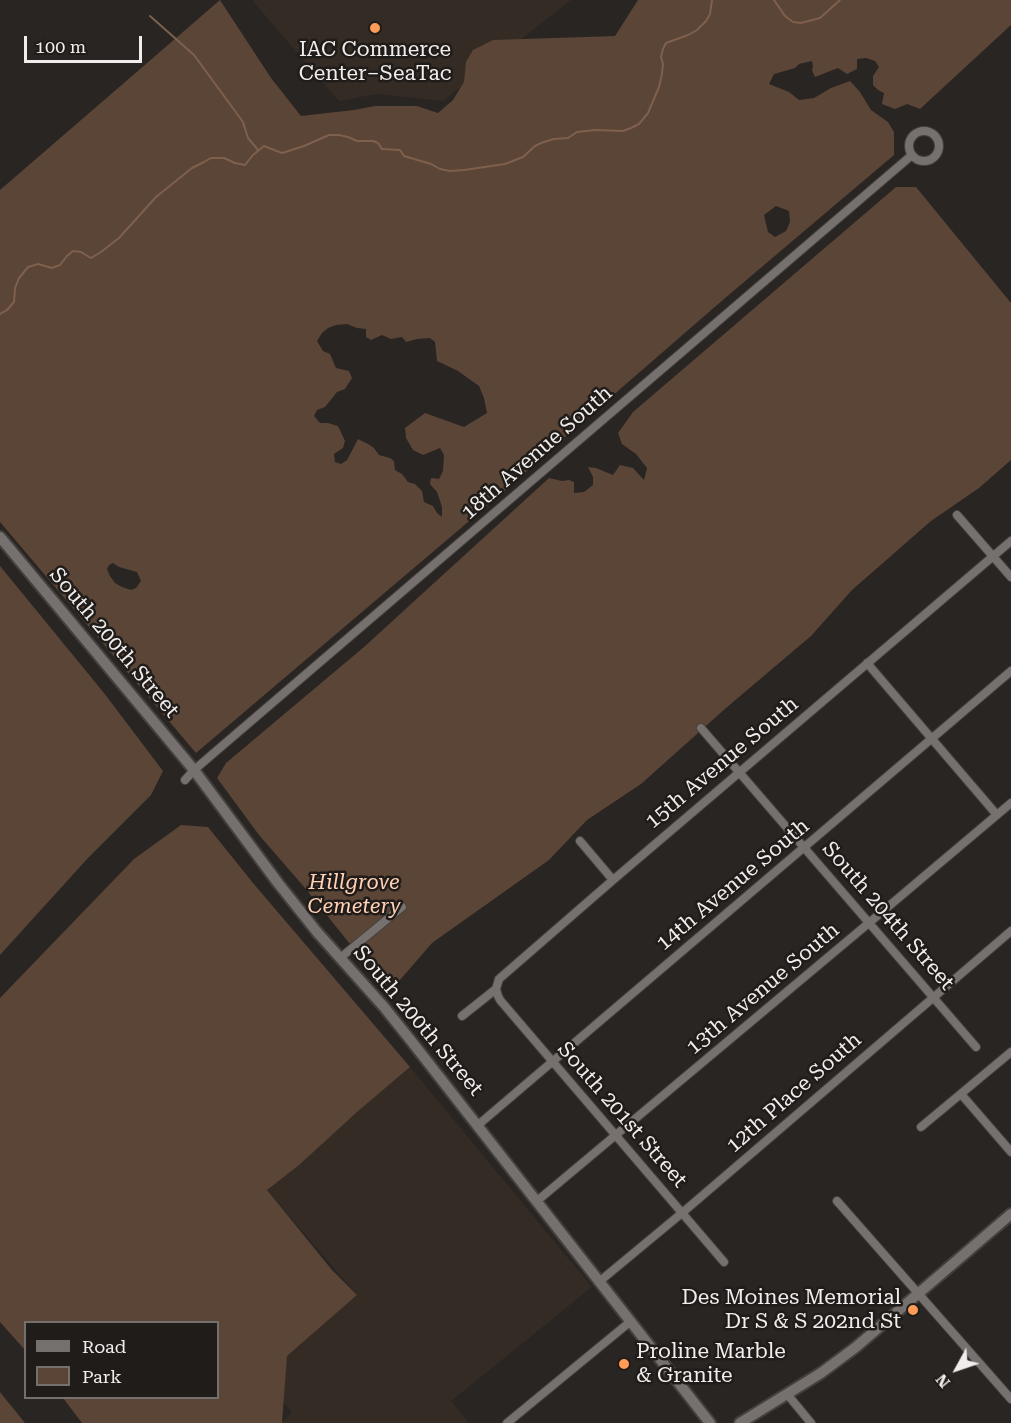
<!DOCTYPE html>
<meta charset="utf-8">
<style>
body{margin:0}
#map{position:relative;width:1011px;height:1423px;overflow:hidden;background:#292523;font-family:"Roboto Serif",serif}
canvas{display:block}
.legend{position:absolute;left:24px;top:1321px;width:195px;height:78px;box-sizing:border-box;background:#201c1a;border:2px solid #73706e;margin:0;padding:8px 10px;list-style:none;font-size:18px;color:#f0edec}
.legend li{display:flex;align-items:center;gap:12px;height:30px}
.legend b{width:30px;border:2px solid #73706e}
.north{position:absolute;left:927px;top:1339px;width:60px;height:60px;-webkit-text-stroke:4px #201c1a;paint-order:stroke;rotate:230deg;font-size:16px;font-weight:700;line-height:24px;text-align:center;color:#f0edec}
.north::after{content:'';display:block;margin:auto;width:21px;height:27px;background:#f0edec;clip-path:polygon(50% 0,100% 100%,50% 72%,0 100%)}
.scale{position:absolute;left:24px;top:36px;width:118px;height:27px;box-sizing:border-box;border:3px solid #f0edec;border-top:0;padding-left:8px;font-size:18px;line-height:21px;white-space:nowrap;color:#f0edec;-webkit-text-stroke:4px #201c1a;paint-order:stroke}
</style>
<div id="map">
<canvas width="1011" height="1423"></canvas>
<ul class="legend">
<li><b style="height:8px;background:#76716e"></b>Road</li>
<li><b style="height:16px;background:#5b4537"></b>Park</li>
</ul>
<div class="north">N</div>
<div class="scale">100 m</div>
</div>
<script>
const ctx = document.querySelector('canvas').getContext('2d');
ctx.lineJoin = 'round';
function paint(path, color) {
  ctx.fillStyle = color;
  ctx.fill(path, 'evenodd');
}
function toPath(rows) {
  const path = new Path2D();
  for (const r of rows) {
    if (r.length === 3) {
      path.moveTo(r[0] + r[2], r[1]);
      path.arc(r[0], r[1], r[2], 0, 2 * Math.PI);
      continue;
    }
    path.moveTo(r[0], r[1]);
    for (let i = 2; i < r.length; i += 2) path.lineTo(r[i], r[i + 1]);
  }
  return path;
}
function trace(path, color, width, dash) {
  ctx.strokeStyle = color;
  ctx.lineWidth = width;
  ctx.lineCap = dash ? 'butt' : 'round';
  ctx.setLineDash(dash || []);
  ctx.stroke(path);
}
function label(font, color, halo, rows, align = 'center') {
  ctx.font = font + ' "Roboto Serif",serif';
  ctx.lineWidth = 5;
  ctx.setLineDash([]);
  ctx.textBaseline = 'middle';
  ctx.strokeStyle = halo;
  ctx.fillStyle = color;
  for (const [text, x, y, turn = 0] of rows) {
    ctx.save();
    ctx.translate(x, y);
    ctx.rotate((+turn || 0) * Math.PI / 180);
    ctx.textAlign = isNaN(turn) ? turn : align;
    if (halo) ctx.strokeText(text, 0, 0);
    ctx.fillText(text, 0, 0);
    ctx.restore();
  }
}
const built = toPath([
 [252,0,571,0,443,101,377,94,339,101],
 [410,1067,592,1287,451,1401,469,1423,281,1423,292,1412,278,1396,287,1356,357,1295,267,1190]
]);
const green = toPath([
 [220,0,271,78,301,116,354,110,375,106,417,106,438,113,453,100,464,82,466,62,473,50,493,40,615,36,638,0,1011,0,1011,25,920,109,907,104,895,109,882,104,884,93,878,90,873,85,873,76,879,67,875,61,866,58,857,59,857,69,847,74,838,68,815,77,812,70,813,66,812,61,799,64,795,68,774,74,769,84,789,92,799,100,814,98,831,88,850,81,860,92,871,110,888,122,894,132,894,155,724,299,543,456,514,483,196,753,0,522,0,190],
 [776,206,789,211,790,222,786,231,775,237,768,232,764,215],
 [347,324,357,328,366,329,366,337,371,340,382,335,391,339,402,337,406,342,417,339,430,338,435,342,437,361,458,371,479,386,484,398,487,413,464,427,425,413,405,428,406,438,413,450,423,455,440,448,444,455,443,471,439,479,431,478,430,484,437,492,442,507,442,517,437,513,433,506,424,502,422,491,415,484,408,482,402,474,395,470,394,461,390,458,379,455,374,448,368,444,358,439,347,460,341,464,335,462,334,454,343,448,345,441,338,426,328,423,320,423,314,416,317,410,325,407,337,392,345,389,352,378,349,371,336,368,330,354,323,351,317,341,322,333,328,328,336,325],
 [113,563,119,567,137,572,141,581,136,588,131,590,122,587,115,583,110,576,107,569,109,565],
 [896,187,916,187,1011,303,1011,460,979,488,931,521,852,590,811,636,726,708,641,784,587,820,549,860,432,943,393,988,352,942,350,944,305,888,259,835,217,778,226,763,364,647,549,478,562,481,569,480,574,482,574,493,584,492,593,485,593,477,588,467,596,468,613,475,620,465,633,468,644,480,647,468,636,454,622,444,618,433,633,412],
 [0,566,104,693,163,771,151,795,88,858,0,955],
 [181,825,208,827,253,883,410,1067,356,1113,299,1165,267,1190,332,1270,357,1295,287,1356,282,1423,82,1423,63,1398,218,1398,218,1322,26,1322,25,1350,0,1322,0,998,134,859],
 [0,1392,25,1423,0,1423]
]);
const stream = toPath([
 [774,0,785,16,793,22,801,23,820,18,840,0],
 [150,16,194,55,243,122,248,138,258,150],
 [0,314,7,310,14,302,15,288,19,278,28,267,38,264,52,268,60,265,67,256,73,251,81,252,91,258,101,252,119,238,156,197,192,168,204,162,211,158,224,158,235,163,245,165,253,155,264,146,282,153,304,146,329,135,339,135,348,137,357,141,373,141,378,143,382,149,400,150,404,156,431,164,440,169,450,171,464,170,505,164,523,157,535,146,541,143,554,139,568,138,577,132,595,130,623,131,631,128,639,124,648,113,659,87,662,74,663,64,661,57,663,49,666,43,688,35,697,30,706,21,710,14,712,0]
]);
const minor = toPath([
 [924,146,15],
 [957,515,1011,577],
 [867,663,997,815],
 [701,728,976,1047],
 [185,780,194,770,912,155],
 [580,841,613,880],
 [340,958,402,907],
 [496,989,498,996,500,1000,724,1262],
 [462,1016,496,989,499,979,613,880,1011,541],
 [961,1094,1011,1152],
 [478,1125,1011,671],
 [921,1127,1011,1052],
 [537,1201,870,922,1011,803],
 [837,1201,1011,1399],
 [600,1281,682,1213,1011,931],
 [787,1394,811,1423],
 [507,1423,631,1321]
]);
const secondary = toPath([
 [0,537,194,770,278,883,317,932,384,1007,412,1042,710,1423],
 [740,1423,821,1373,856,1347,1011,1214]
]);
const markers = [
 [375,28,6,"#fe9c57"],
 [913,1310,6,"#fe9c57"],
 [624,1364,6,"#fe9c57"]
];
const poiNames = [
 ["IAC Commerce",375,50],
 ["Center–SeaTac",375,74],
 ["Des Moines Memorial",901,1298,"right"],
 ["Dr S & S 202nd St",901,1322,"right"],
 ["Proline Marble",636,1352,"left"],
 ["& Granite",636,1376,"left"]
];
const streetNames = [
 ["18th Avenue South",537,453,-41],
 ["South 200th Street",114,643,50],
 ["15th Avenue South",722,763,-40],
 ["14th Avenue South",733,885,-40],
 ["South 204th Street",888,916,49],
 ["13th Avenue South",763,989,-40],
 ["South 200th Street",418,1021,50],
 ["12th Place South",794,1093,-41],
 ["South 201st Street",622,1115,49]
];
const parkNames = [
 ["Hillgrove",354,883],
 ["Cemetery",354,907]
];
paint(built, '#342b25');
paint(green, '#5b4537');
trace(stream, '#7e604c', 2);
trace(minor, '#43403d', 10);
trace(secondary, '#43403d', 14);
trace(minor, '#76716e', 8);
trace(secondary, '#76716e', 10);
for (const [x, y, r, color] of markers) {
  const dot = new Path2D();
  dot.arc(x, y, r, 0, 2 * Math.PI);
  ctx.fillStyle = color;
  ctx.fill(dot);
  trace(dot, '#201c1a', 2);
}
label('21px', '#f0edec', '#201c1a', poiNames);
label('21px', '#f0edec', '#201c1a', streetNames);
label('italic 21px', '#ffd1b5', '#201c1a', parkNames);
</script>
